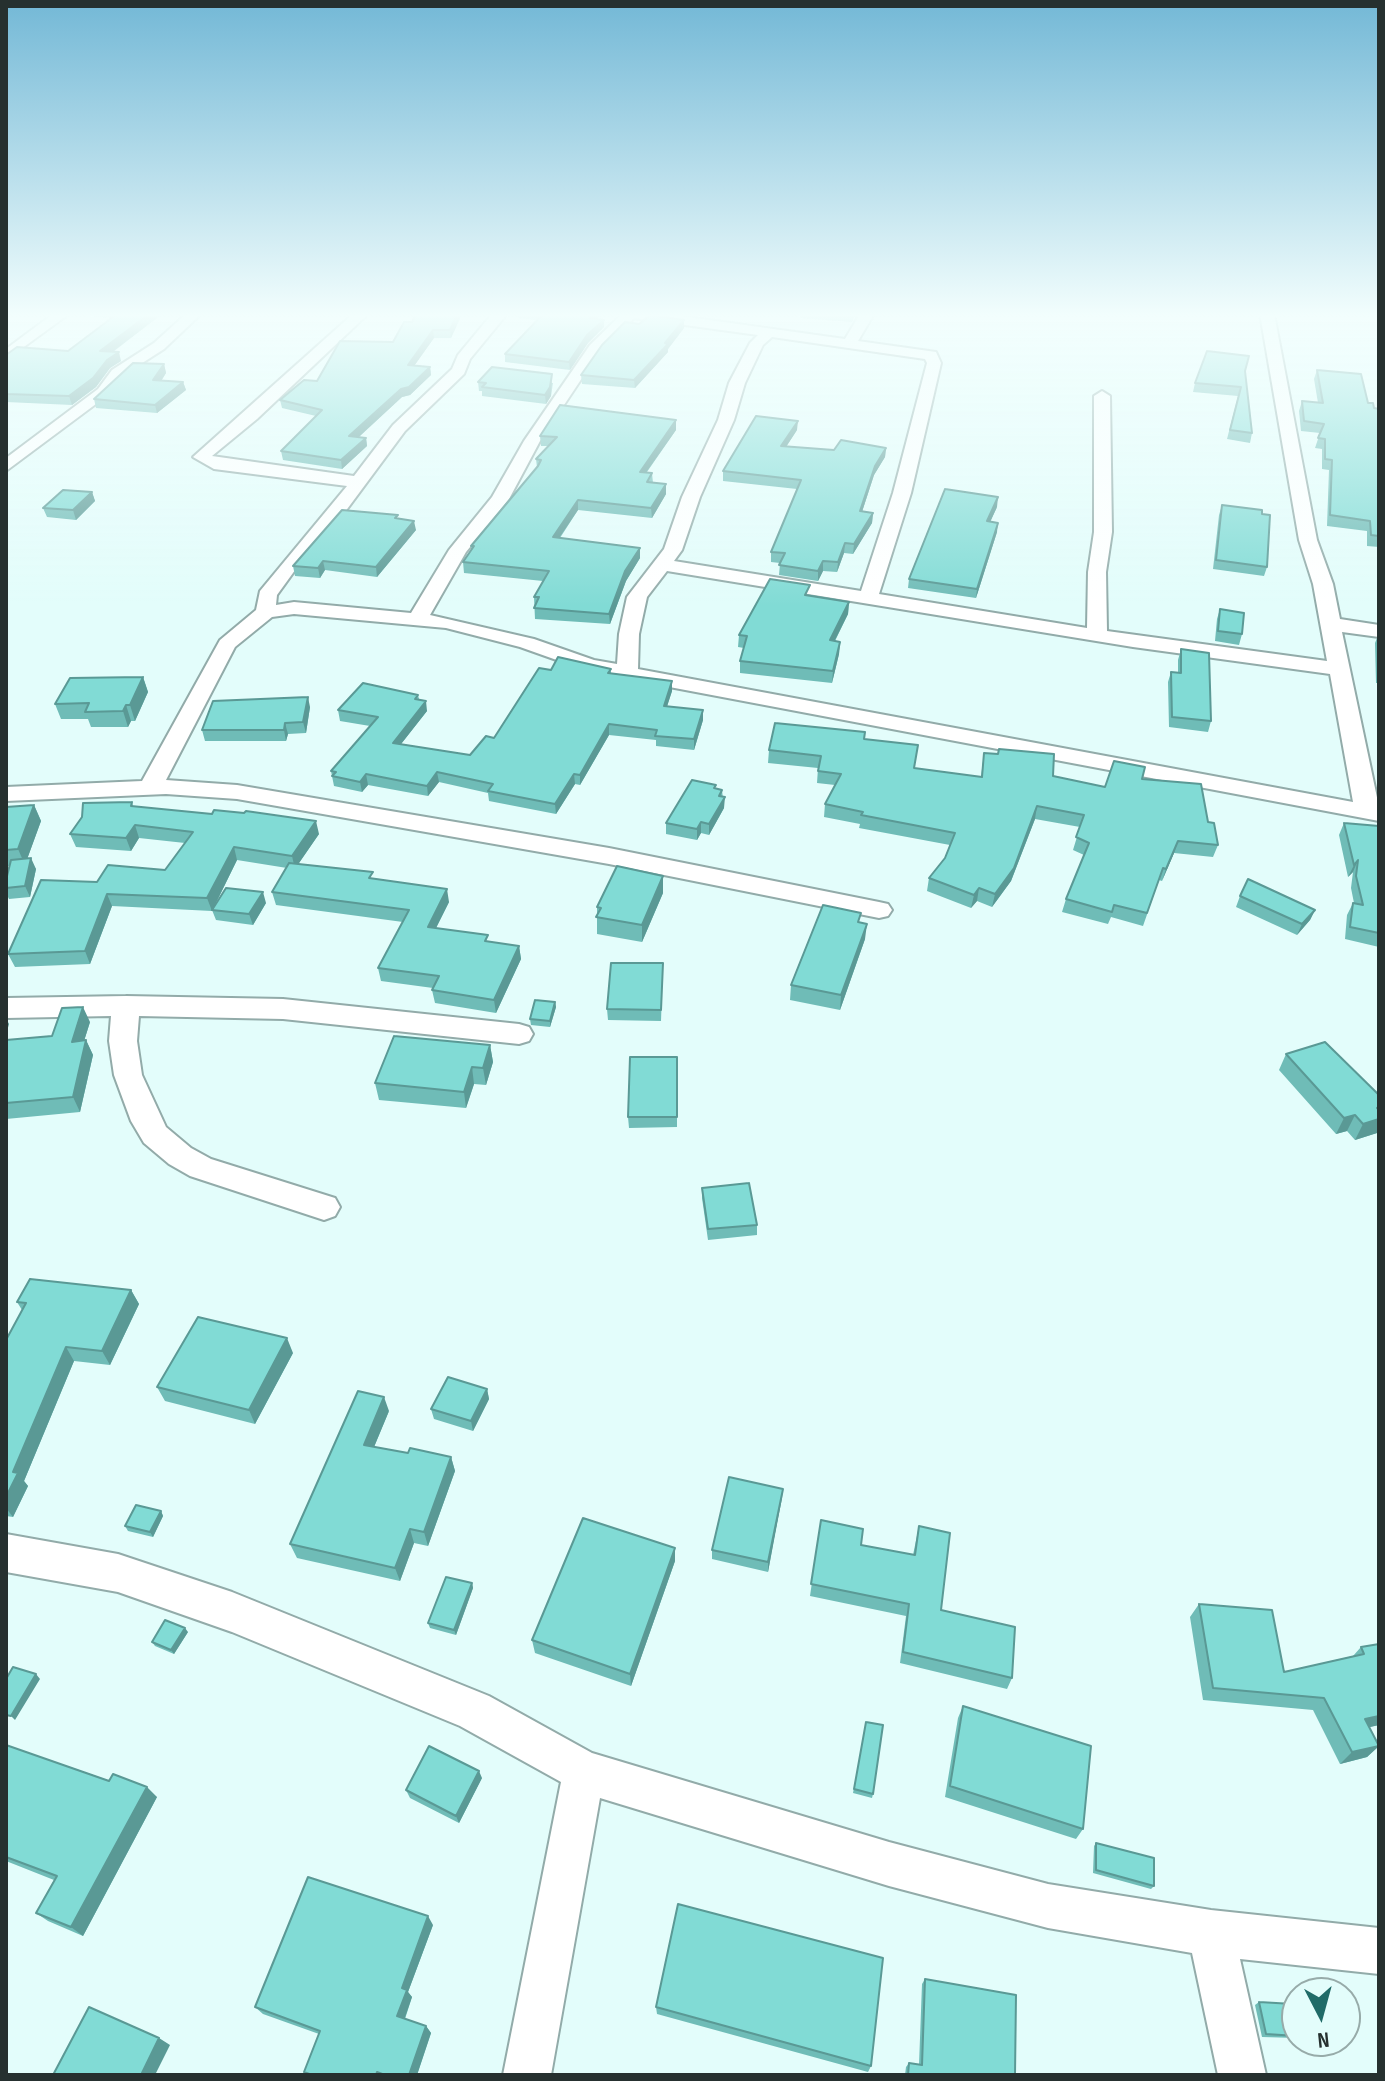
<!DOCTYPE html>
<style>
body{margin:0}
#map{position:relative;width:1385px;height:2081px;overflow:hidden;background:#e3fdfb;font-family:"Sofia Sans Condensed",sans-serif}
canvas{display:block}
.frame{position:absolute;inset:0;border:8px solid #26302f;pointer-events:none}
.north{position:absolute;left:1281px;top:1977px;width:80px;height:80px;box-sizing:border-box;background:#e3fdfb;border:2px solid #97aba9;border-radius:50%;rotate:174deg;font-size:22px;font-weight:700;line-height:32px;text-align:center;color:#26302f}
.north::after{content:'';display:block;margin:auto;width:28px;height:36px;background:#206b68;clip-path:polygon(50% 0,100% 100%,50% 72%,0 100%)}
</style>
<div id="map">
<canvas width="1385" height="2081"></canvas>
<div class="frame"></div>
<div class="north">N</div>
</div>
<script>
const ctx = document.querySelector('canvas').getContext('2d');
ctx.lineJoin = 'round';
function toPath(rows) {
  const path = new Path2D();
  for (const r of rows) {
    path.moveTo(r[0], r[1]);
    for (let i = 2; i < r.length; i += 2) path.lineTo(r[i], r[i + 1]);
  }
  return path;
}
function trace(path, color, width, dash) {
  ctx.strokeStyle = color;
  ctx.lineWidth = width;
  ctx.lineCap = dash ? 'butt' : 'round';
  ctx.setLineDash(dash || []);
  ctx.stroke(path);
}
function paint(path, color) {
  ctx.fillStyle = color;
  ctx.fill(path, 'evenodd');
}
const street = toPath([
 [53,314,69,314,6,360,6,349,53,314],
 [186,314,201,314,164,349,122,376,108,395,6,471,6,458,98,389,112,370,154,343,186,314],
 [353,314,368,314,257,419,212,456,354,476,393,425,452,369,458,355,492,314,507,314,470,359,464,374,405,431,339,520,298,566,277,595,276,605,294,602,411,613,449,550,492,497,524,441,590,345,622,314,666,314,845,339,860,314,874,314,858,341,936,352,941,363,911,493,879,594,1087,628,1088,572,1094,532,1094,396,1102,391,1110,396,1112,532,1106,572,1107,631,1327,661,1313,584,1299,540,1260,314,1274,314,1317,540,1333,584,1340,619,1379,625,1379,637,1342,632,1379,807,1379,821,627,679,582,669,520,647,446,628,294,614,272,617,235,647,166,780,237,785,609,848,879,902,888,904,892,910,888,916,879,918,609,864,237,799,166,794,6,801,6,787,142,781,220,640,256,610,260,591,347,486,214,469,193,457,353,314],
 [634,318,758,335,750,343,729,383,718,420,682,497,664,549,627,597,619,634,617,664,594,660,534,639,430,615,466,552,509,499,540,441,600,351,634,318],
 [772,337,925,359,927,363,893,493,861,591,674,561,682,550,700,497,734,420,745,383,763,345,772,337],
 [667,571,1133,647,1330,674,1353,802,638,669,639,634,647,597,667,571],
 [126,996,283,999,519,1024,529,1027,533,1034,529,1041,519,1044,283,1019,139,1016,137,1041,142,1075,166,1127,191,1148,211,1159,335,1198,340,1207,335,1216,324,1220,190,1176,169,1164,144,1143,131,1121,114,1075,109,1041,111,1016,6,1018,6,998,126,996],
 [6,1534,118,1554,232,1592,489,1696,592,1753,889,1842,1048,1884,1211,1910,1379,1928,1379,1974,1240,1959,1266,2075,1218,2075,1192,1953,1048,1928,889,1886,600,1798,551,2075,503,2075,561,1782,460,1726,232,1632,118,1592,6,1572,6,1534]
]);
const wall = toPath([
 [86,314,162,314,113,352,121,361,110,368,96,387,72,405,6,402,6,355,68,351,112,318,86,316],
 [462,314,451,338,434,338,414,366,430,367,431,375,410,395,402,397,359,437,366,438,367,446,342,469,283,460,281,451,316,416,282,408,280,400,393,342,412,322],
 [517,314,601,314,597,319,604,320,604,327,588,343,570,370,505,362,505,354,537,320,518,318],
 [797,314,856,314,852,322,801,318],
 [684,328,668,349,668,352,635,388,582,384,581,375],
 [164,364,166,373,161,381,183,382,186,390,157,413,96,408,94,399],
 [1317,370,1368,403,1374,408,1379,409,1379,547,1367,546,1367,531,1327,526,1329,470,1322,469,1322,449,1315,448,1320,433,1301,431,1299,411,1302,401,1318,403,1314,379],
 [1245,371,1252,433,1250,443,1227,439,1238,396,1193,392,1195,383],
 [478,382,553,383,551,396,546,404,482,396,482,391,479,391],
 [676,430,647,472,652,473,653,483,666,494,652,518,578,510,560,538,640,548,640,558,626,581,610,624,535,619,534,597,543,581,464,573,463,562,471,550,471,546,537,467,536,459,548,446,541,446,540,436],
 [797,430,786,447,834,450,886,448,885,457,874,475,862,512,873,513,872,523,853,554,844,553,837,572,823,571,818,581,779,575,780,563,771,562,771,552,797,489,723,481,723,471],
 [92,492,95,501,76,520,47,517,43,508],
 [1222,505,1267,567,1264,576,1213,569,1219,515],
 [997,507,990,522,997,532,976,598,908,588,909,579],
 [398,519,416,530,377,577,325,570,320,578,295,576,293,566],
 [809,595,849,602,848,614,835,641,840,642,839,654,832,683,740,673,740,661,744,648,738,647,739,635],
 [1220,609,1242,634,1239,645,1215,641,1217,619],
 [1379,633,1379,683,1376,683,1375,643],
 [1181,649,1211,721,1208,732,1169,727,1168,682,1171,672,1178,672,1178,660],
 [611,669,611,674,672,691,667,706,703,720,694,750,656,746,656,740,609,735,580,785,575,784,556,814,489,801,488,793,439,782,428,796,368,785,362,792,334,786,331,771,370,726,340,721,338,710,418,695,419,699,427,711,401,744,470,755,494,738,551,670],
 [143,677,148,692,135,721,131,721,128,727,91,727,88,719,61,719,55,704],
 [310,707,306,733,288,734,286,741,205,741,202,730],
 [864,739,914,768,981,777,984,753,1053,776,1105,787,1142,779,1208,822,1218,845,1213,857,1174,853,1162,881,1159,880,1143,926,1111,917,1108,924,1062,912,1066,899,1084,855,1073,850,1080,827,1035,819,1011,881,992,907,977,901,971,908,927,891,929,878,945,858,950,845,859,828,860,824,824,817,825,804,835,785,817,783,818,768,768,763,769,750],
 [716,789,722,790,724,808,709,835,701,833,697,840,666,834,666,823],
 [132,802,133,806,319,834,298,864,374,879,449,902,436,928,489,942,519,946,521,959,496,1013,435,1003,432,990,433,988,381,981,378,968,403,922,276,905,272,892,287,868,237,860,215,905,266,903,253,925,216,920,212,910,212,911,112,906,90,964,15,967,8,954,97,882,165,870,185,843,139,838,131,851,76,847,70,834,82,817],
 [34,805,41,821,27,859,36,869,30,897,9,899,6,893,6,880,9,866,6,866,6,807],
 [1344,823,1379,826,1379,947,1345,939,1347,915,1353,903,1354,903,1351,888,1353,872,1348,877,1339,835],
 [663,876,663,893,642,942,597,934,597,907],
 [1240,896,1315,910,1310,920,1297,935,1236,907],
 [860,923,865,939,840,1010,790,1000,791,985],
 [663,963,661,1021,608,1020,607,1009],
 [555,1002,556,1007,550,1027,531,1025,530,1019],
 [90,1022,84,1041,86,1040,93,1055,80,1112,6,1119,6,1036,8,1040,52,1036],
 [490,1045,493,1062,486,1085,474,1084,466,1108,379,1100,375,1083],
 [1286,1054,1379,1095,1379,1129,1377,1133,1355,1140,1347,1131,1336,1134,1279,1070],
 [677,1057,677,1127,629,1128,628,1117],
 [702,1188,757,1225,757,1235,708,1240,702,1198],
 [131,1290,139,1304,110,1365,74,1361,24,1481,28,1486,13,1517,6,1516,6,1340,22,1310,17,1302],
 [293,1353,255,1424,165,1401,157,1387],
 [487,1389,489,1399,473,1431,434,1419,431,1409],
 [389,1411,374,1447,408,1453,451,1457,455,1471,428,1546,414,1543,400,1581,297,1558,290,1544],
 [783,1489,768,1572,712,1559,712,1550],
 [161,1511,163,1516,153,1537,128,1531,125,1526],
 [821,1520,861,1545,913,1555,919,1526,941,1610,1012,1678,1007,1689,900,1663,906,1616,810,1596],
 [675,1548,675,1561,631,1686,535,1653,532,1640],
 [472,1583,473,1588,456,1635,430,1628,428,1623],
 [1199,1604,1284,1672,1353,1656,1361,1647,1379,1644,1379,1725,1369,1727,1379,1746,1367,1757,1340,1764,1313,1710,1203,1700,1190,1617],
 [188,1632,174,1654,155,1646,152,1642],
 [963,1706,1083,1829,1076,1839,945,1797,958,1718],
 [866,1722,873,1794,872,1798,853,1793],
 [6,1745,157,1797,83,1936,48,1921,36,1913,54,1880,6,1861],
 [482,1778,459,1823,410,1798,406,1790],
 [1096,1843,1154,1886,1151,1889,1093,1873,1094,1846],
 [433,1925,408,1992,412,1997,405,2019,426,2026,431,2033,417,2075,308,2075,304,2072,319,2034,263,2014,255,2007],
 [925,1979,1015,2075,905,2075,906,2067,909,2063,919,2065,922,1984],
 [1259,2002,1297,2023,1297,2038,1262,2037,1255,2005],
 [656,2007,871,2066,868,2072,657,2014]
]);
const shadedWall = toPath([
 [149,314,162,314,103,359,100,351],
 [457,314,462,314,451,338,450,330],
 [593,314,601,314,590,326,590,318],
 [604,320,604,327,588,343,570,370,569,362,587,335],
 [684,320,684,328,668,349,668,352,635,388,634,380],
 [433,330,434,338,409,373,408,365],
 [119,352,121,361,110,368,96,387,72,405,69,396,107,360],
 [164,364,166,373,156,389,153,380],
 [430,367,431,375,410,395,402,397,351,444,349,436,401,389],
 [552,374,551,396,546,404,545,395],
 [183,382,186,390,157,413,155,405],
 [676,420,676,430,640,481,640,472],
 [798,421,797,430,780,456,781,446],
 [366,438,367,446,342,469,341,460],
 [886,448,885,457,874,475,859,521,860,511,875,466],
 [666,484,666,494,652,518,651,508],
 [92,492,95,501,76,520,73,510],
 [998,497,997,507,986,531,987,521],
 [578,500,578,510,553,547,553,537],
 [873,513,872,523,853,554,854,544],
 [414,521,416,530,377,577,376,567],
 [998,523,997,532,976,598,977,589],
 [845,543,844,553,837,572,838,562],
 [640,548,640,558,626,581,610,624,609,614,625,571],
 [323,561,325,570,320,578,318,568],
 [823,561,823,571,818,581,818,571],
 [849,602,848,614,829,652,830,640],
 [840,642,839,654,832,683,833,671],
 [143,677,148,692,135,721,130,705],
 [672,681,672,691,664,716,664,706],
 [308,697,310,707,306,733,303,722],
 [426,701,427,711,394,753,393,743],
 [126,705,131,721,128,727,123,711],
 [703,710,703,720,694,750,694,739],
 [285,723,288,734,286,741,284,730],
 [609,724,609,735,580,785,580,775],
 [437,772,439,782,428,796,427,786],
 [366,774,368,785,362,792,360,782],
 [574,774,575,784,556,814,555,804],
 [725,797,724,808,709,835,709,824],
 [34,805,41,821,25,865,18,849],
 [1037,806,1035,819,1011,881,992,907,995,894],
 [316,821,319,834,295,869,292,856],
 [701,822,701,833,697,840,697,829],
 [135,825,139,838,131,851,126,838],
 [1178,841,1174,853,1162,881,1166,869],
 [234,847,237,860,212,911,207,898],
 [31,858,36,869,30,897,25,886],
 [1358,860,1353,872,1348,877,1354,865],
 [663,876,663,893,642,942,642,925],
 [979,888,977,901,971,908,974,895],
 [447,889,449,902,430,940,428,927],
 [263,892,266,903,253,925,249,914],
 [107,894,112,906,90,964,85,951],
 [1315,910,1310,920,1297,935,1302,924],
 [867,924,865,939,840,1010,841,995],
 [519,946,521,959,496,1013,494,1000],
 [555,1002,556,1007,550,1027,550,1021],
 [83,1007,90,1022,79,1057,72,1042],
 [6,1018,9,1024,6,1035],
 [86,1040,93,1055,80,1112,73,1097],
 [490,1045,493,1062,486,1085,483,1068],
 [472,1067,474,1084,466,1108,464,1092],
 [1379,1107,1379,1129,1377,1133,1355,1140,1363,1124,1377,1108],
 [1355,1115,1347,1131,1336,1134,1344,1118],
 [131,1290,139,1304,110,1365,102,1351],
 [287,1338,293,1353,255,1424,249,1410],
 [66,1347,74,1361,24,1481,28,1486,13,1517,6,1508,6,1497,13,1472],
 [487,1389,489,1399,473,1431,471,1421],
 [384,1397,389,1411,369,1459,364,1445],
 [451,1457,455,1471,428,1546,424,1532],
 [783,1489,782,1498,768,1572,768,1562],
 [161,1511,163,1516,153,1537,150,1532],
 [410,1529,414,1543,400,1581,395,1568],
 [675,1548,675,1561,631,1686,630,1674],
 [472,1583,473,1588,456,1635,454,1630],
 [185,1628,188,1632,174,1654,171,1650],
 [36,1674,40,1679,15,1720,11,1716],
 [1379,1716,1379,1725,1353,1731,1365,1719],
 [1379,1746,1367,1757,1340,1764,1352,1752],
 [479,1771,482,1778,459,1823,456,1816],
 [147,1787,157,1797,83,1936,71,1927],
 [428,1916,433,1925,408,1992,412,1997,403,2023,397,2016,402,1988],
 [426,2026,431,2033,417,2075,409,2075],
 [159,2038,170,2045,155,2075,141,2075]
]);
const building = toPath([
 [117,314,149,314,100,351,119,352,107,360,93,378,69,396,6,394,6,355,17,347,68,351,117,314],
 [416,314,457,314,450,330,433,330,408,365,430,367,409,387,401,389,349,436,366,438,341,460,281,451,322,410,280,400,304,380,317,381,340,341,393,342,404,322,412,322,416,314],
 [543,314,593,314,590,318,604,320,587,335,569,362,505,354,543,314],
 [650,315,684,320,665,343,668,344,634,380,581,375,602,345,625,322,639,324,650,315],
 [1207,351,1249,356,1245,371,1252,433,1230,430,1241,387,1195,383,1207,351],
 [133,363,164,364,153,380,183,382,155,405,94,399,133,363],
 [492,367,552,374,550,387,545,395,482,387,486,383,478,382,492,367],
 [1317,370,1361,374,1368,403,1373,403,1374,408,1379,409,1379,536,1371,535,1370,521,1330,515,1332,460,1325,459,1325,439,1318,438,1324,424,1304,421,1302,401,1323,403,1317,370],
 [560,405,676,420,640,472,652,473,647,482,666,484,651,508,578,500,553,537,640,548,625,571,609,614,534,608,539,597,534,597,549,571,463,562,474,546,471,546,538,466,541,460,536,459,557,437,540,436,560,405],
 [756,416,798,421,781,446,834,450,841,440,886,448,875,466,860,511,873,513,854,544,845,543,838,562,823,561,818,571,779,565,785,553,771,552,801,480,723,471,756,416],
 [945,489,998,497,987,521,998,523,977,589,909,579,945,489],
 [63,490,92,492,73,510,43,508,63,490],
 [1222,505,1262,510,1262,514,1270,515,1267,567,1216,560,1222,505],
 [342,510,398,515,395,518,414,521,376,567,323,561,318,568,293,566,342,510],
 [770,579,810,585,805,595,849,602,830,640,840,642,833,671,740,661,747,636,739,635,770,579],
 [1220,609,1244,613,1242,634,1218,631,1220,609],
 [1181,649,1209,653,1211,721,1172,717,1171,672,1181,673,1181,649],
 [558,657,611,669,608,673,672,681,664,706,703,710,694,739,655,736,657,730,609,724,580,775,574,774,555,804,488,791,493,784,437,772,427,786,366,774,360,782,332,776,336,772,331,771,378,717,338,710,363,683,418,695,415,699,426,701,393,743,470,755,486,736,494,738,539,668,551,670,558,657],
 [143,677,130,705,126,705,123,711,85,712,89,703,55,704,70,678,143,677],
 [308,697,303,722,285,723,284,730,202,730,213,701,308,697],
 [775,723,865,732,864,739,918,745,914,768,982,777,984,753,998,754,999,749,1054,754,1053,776,1105,787,1114,761,1145,767,1142,779,1201,784,1208,822,1214,823,1218,845,1178,841,1166,869,1163,868,1147,913,1114,905,1112,912,1066,899,1089,843,1076,837,1084,815,1037,806,1014,868,995,894,979,888,974,895,929,878,945,858,955,833,861,815,863,812,825,804,841,774,818,771,821,756,769,750,775,723],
 [692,780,716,785,714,788,722,790,719,796,725,797,709,824,701,822,697,829,666,823,692,780],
 [132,802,131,806,212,814,214,810,244,813,246,811,316,821,292,856,234,847,207,898,107,894,85,951,8,954,41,880,97,882,108,865,165,870,193,832,135,825,126,838,70,834,82,817,83,803,132,802],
 [34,805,18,849,6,850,6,807,34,805],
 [1344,823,1379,826,1379,933,1350,927,1353,903,1363,905,1356,876,1358,860,1354,865,1344,823],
 [31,858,25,886,6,888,6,880,11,860,31,858],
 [289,863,373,872,369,878,447,889,428,927,488,935,485,941,519,946,494,1000,432,990,439,976,378,968,409,910,272,892,289,863],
 [617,866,663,876,642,925,596,917,601,908,597,907,617,866],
 [1248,879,1315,910,1302,924,1240,896,1248,879],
 [226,888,263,892,249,914,212,910,226,888],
 [823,905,861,913,858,922,867,924,841,995,791,985,823,905],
 [611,963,663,963,661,1010,607,1009,611,963],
 [535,1000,555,1002,550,1021,530,1019,535,1000],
 [83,1007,72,1042,86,1040,73,1097,6,1103,6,1040,52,1036,62,1008,83,1007],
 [394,1036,490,1045,483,1068,472,1067,464,1092,375,1083,394,1036],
 [1325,1042,1379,1095,1379,1107,1377,1108,1379,1110,1379,1119,1363,1124,1355,1115,1344,1118,1286,1054,1325,1042],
 [630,1057,677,1057,677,1117,628,1117,630,1057],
 [749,1183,757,1225,708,1229,702,1188,749,1183],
 [30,1279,131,1290,102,1351,66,1347,13,1472,18,1473,6,1497,6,1340,26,1303,17,1302,30,1279],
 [198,1317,287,1338,249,1410,157,1387,198,1317],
 [448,1377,487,1389,471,1421,431,1409,448,1377],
 [358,1391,384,1397,364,1445,408,1453,410,1448,451,1457,424,1532,410,1529,395,1568,290,1544,358,1391],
 [729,1477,783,1489,768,1562,712,1550,729,1477],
 [136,1505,161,1511,150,1532,125,1526,136,1505],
 [583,1518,675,1548,630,1674,532,1640,583,1518],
 [821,1520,863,1529,861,1545,915,1555,919,1526,950,1533,941,1610,1015,1627,1012,1678,903,1652,909,1604,811,1584,821,1520],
 [446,1577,472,1583,454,1630,428,1623,446,1577],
 [1199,1604,1272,1610,1284,1672,1364,1654,1361,1647,1379,1644,1379,1716,1365,1719,1379,1746,1352,1752,1324,1698,1213,1688,1199,1604],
 [165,1620,185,1628,171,1650,152,1642,165,1620],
 [13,1667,36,1674,11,1716,6,1715,6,1679,13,1667],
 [963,1706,1091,1746,1083,1829,950,1786,963,1706],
 [866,1722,883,1725,873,1794,854,1789,866,1722],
 [6,1745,109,1781,113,1774,147,1787,71,1927,36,1913,57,1876,6,1857,6,1745],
 [429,1746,479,1771,456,1816,406,1790,429,1746],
 [1096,1843,1154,1858,1154,1886,1096,1870,1096,1843],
 [308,1877,428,1916,402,1988,407,1990,397,2016,426,2026,409,2075,385,2075,377,2072,376,2075,312,2075,304,2072,320,2031,255,2007,308,1877],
 [678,1904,883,1958,871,2066,656,2007,678,1904],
 [925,1979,1016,1995,1015,2075,908,2075,909,2063,922,2065,925,1979],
 [1259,2002,1293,2004,1297,2023,1297,2036,1266,2034,1259,2002],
 [89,2007,159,2038,141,2075,53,2075,89,2007]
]);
trace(street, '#92aba9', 4);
paint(street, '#fff');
paint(wall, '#6fbcb7');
paint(shadedWall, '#5a9995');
paint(building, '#81dbd5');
trace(building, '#5a9995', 2);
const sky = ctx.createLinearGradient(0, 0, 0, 606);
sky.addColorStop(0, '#73b8d6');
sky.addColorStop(0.52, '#f2fefd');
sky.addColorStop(1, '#f2fefd00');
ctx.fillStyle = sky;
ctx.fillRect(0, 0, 1385, 606);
</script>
